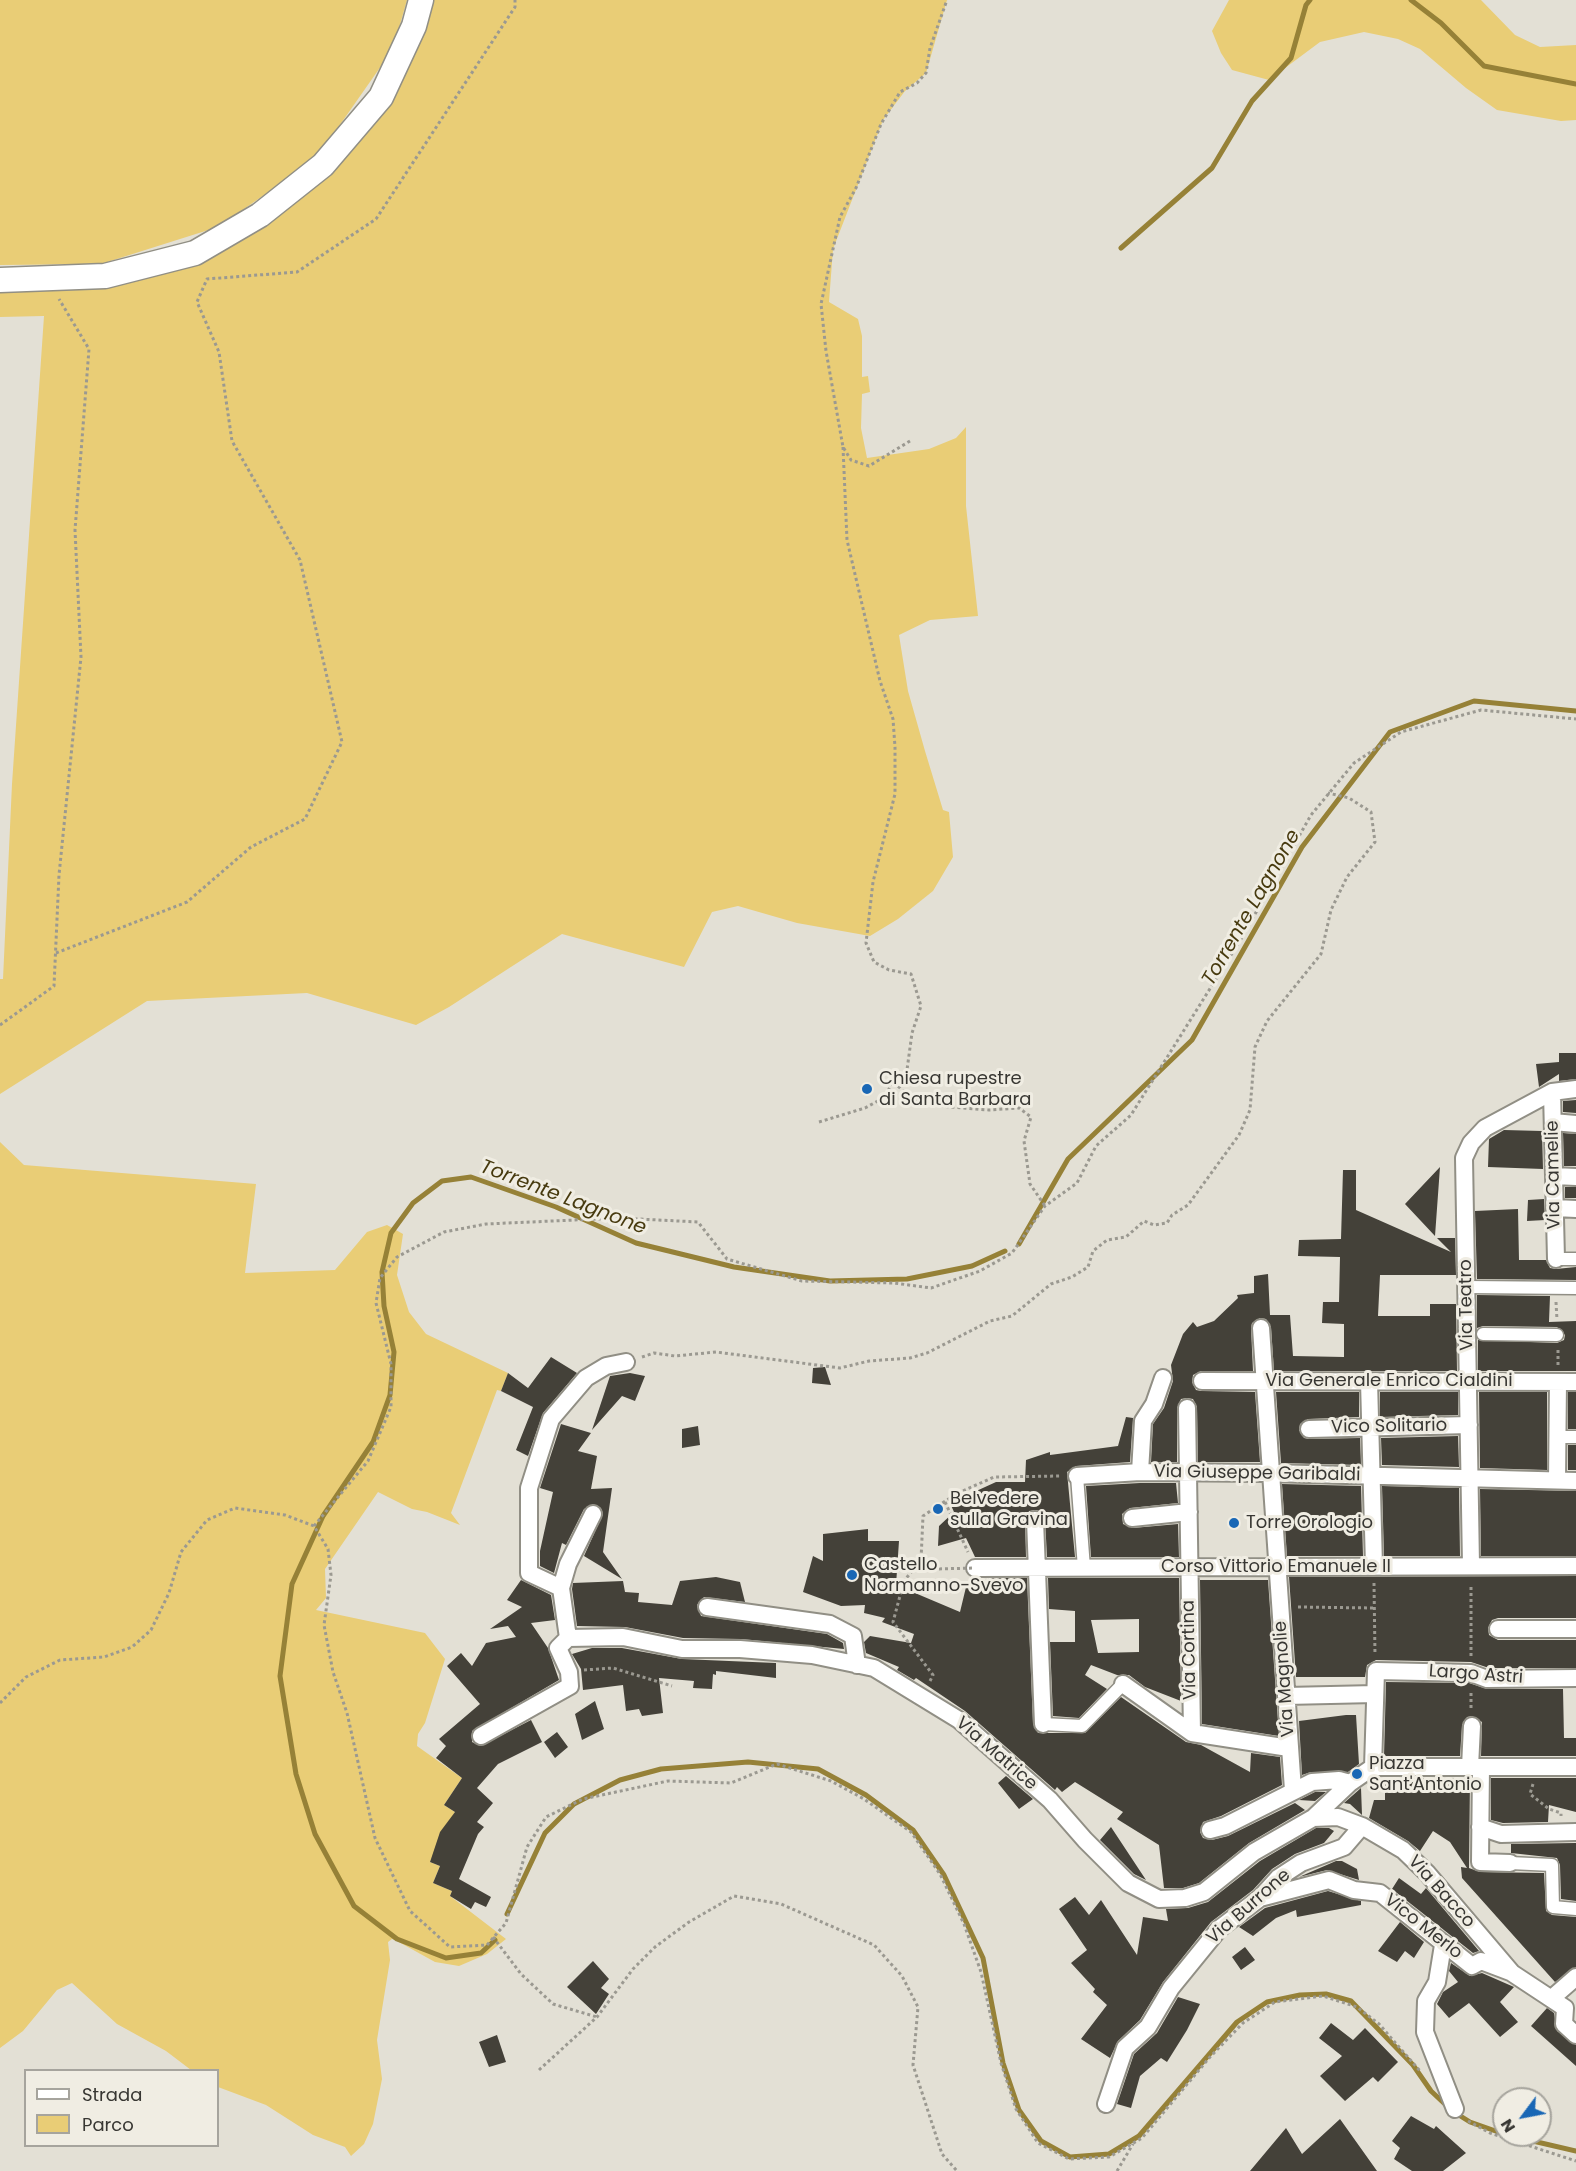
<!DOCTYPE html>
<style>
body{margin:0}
#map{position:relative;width:1576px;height:2171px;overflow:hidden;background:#e3e0d5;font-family:Poppins,sans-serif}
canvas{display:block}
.legend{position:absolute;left:24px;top:2069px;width:195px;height:78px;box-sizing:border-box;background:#f0ede3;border:2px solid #a6a49d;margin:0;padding:8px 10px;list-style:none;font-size:18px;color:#383733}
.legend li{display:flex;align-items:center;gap:12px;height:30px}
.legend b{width:30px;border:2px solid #a6a49d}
.north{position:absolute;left:1492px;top:2087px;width:60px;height:60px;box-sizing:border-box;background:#f0ede3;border:2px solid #a6a49d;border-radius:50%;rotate:238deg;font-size:16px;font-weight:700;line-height:24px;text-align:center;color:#383733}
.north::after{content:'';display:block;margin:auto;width:21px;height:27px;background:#1967b5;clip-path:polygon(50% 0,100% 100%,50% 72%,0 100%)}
</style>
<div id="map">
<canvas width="1576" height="2171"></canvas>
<ul class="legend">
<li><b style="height:8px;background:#fff"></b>Strada</li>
<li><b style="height:16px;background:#e9cd76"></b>Parco</li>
</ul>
<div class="north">N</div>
</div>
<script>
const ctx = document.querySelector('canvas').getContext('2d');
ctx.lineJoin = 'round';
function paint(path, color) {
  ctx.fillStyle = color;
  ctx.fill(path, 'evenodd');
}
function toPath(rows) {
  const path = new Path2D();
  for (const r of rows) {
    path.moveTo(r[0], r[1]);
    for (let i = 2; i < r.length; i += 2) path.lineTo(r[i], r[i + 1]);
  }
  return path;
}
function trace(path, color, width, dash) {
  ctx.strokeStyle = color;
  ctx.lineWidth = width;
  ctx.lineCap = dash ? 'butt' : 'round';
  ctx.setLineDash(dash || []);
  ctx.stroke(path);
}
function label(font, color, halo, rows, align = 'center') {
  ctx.font = font + ' Poppins,sans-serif';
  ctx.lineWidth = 6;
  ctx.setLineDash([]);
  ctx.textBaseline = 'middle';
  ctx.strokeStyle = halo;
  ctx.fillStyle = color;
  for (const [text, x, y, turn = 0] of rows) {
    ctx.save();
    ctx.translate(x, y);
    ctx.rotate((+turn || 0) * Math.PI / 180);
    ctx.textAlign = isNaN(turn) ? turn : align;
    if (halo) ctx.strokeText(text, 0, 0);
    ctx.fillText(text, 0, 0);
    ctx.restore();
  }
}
const green = toPath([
 [0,0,407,0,393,49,316,159,218,227,101,264,0,265],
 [432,0,947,0,926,73,905,91,883,120,833,249,829,302,858,319,862,336,862,377,868,376,870,392,862,394,861,428,867,458,929,449,956,438,966,427,966,506,978,616,930,620,899,635,908,691,925,751,943,810,949,812,953,857,933,891,898,919,870,936,797,923,738,906,712,912,684,967,562,934,449,1007,416,1025,307,993,147,1001,0,1094,0,979,3,979,12,784,44,316,0,317,0,288,124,280,313,187],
 [1229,0,1481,0,1515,35,1540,47,1576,45,1576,120,1561,121,1497,110,1466,88,1420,49,1398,39,1364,32,1320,42,1269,80,1232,70,1221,53,1212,31],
 [0,1142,24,1165,256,1184,245,1273,335,1270,367,1232,387,1225,403,1234,397,1275,409,1312,426,1334,508,1373,501,1391,497,1390,451,1513,460,1525,427,1512,412,1509,378,1492,325,1569,326,1598,316,1610,425,1633,445,1659,425,1723,418,1734,417,1746,462,1778,444,1805,455,1812,430,1862,440,1866,433,1883,452,1891,450,1896,506,1939,487,1954,459,1966,435,1962,397,1941,392,1939,388,1942,390,1960,377,2040,382,2079,373,2124,364,2144,351,2156,345,2147,313,2135,266,2105,218,2087,218,2070,191,2070,166,2051,117,2024,72,1983,57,1990,23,2031,0,2048]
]);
const stream = toPath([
 [1411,0,1441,23,1484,66,1576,84],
 [1121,248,1212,168,1252,101,1291,58,1306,5,1310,0],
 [1019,1244,1068,1159,1192,1040,1302,847,1390,732,1474,701,1576,711],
 [507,1914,545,1833,574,1804,620,1780,661,1769,748,1762,818,1769,866,1795,913,1830,944,1875,983,1958,1003,2063,1019,2110,1041,2141,1070,2157,1109,2154,1139,2136,1237,2022,1267,2002,1300,1995,1326,1994,1351,2001,1413,2065,1431,2091,1447,2106],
 [495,1940,481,1953,446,1958,397,1939,354,1906,315,1834,296,1774,280,1676,292,1584,323,1516,373,1442,390,1395,394,1352,384,1306,382,1272,391,1233,413,1203,442,1181,471,1177,556,1207,636,1243,734,1267,830,1281,907,1279,972,1266,1005,1251],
 [1454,2112,1470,2122,1504,2134],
 [1507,2135,1576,2151]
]);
const building = toPath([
 [1559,1053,1576,1053,1576,1079,1559,1081,1559,1074,1539,1087,1536,1064,1559,1062],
 [1576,1100,1576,1113,1563,1112,1563,1101],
 [1504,1130,1542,1131,1543,1169,1488,1167,1489,1139],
 [1563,1133,1576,1134,1576,1166,1564,1166],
 [1440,1167,1435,1236,1405,1204],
 [1343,1170,1356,1170,1356,1210,1451,1252,1437,1238,1455,1238,1456,1275,1380,1275,1378,1316,1430,1316,1430,1304,1456,1304,1457,1371,1274,1371,1271,1327,1266,1319,1260,1318,1252,1323,1251,1328,1253,1371,1201,1371,1193,1375,1192,1382,1196,1390,1201,1391,1255,1392,1260,1462,1198,1462,1197,1407,1193,1399,1187,1398,1181,1399,1177,1408,1177,1462,1151,1462,1153,1424,1164,1408,1173,1381,1171,1365,1183,1334,1193,1322,1197,1327,1214,1321,1238,1298,1237,1295,1254,1293,1254,1276,1268,1274,1270,1315,1290,1315,1293,1356,1344,1357,1344,1324,1322,1323,1323,1302,1339,1302,1340,1257,1298,1256,1299,1240,1341,1239],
 [1565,1187,1576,1187,1576,1198,1565,1198],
 [1544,1199,1545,1220,1527,1221,1528,1200],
 [1518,1209,1519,1260,1546,1260,1550,1268,1556,1269,1576,1267,1576,1280,1477,1279,1475,1211],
 [1477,1295,1550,1296,1549,1322,1576,1321,1576,1371,1478,1371,1478,1340,1557,1343,1564,1340,1565,1335,1557,1327,1483,1326,1477,1328],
 [551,1357,577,1373,543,1413,528,1456,516,1450,533,1407,501,1391,508,1373,528,1388],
 [825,1367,831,1385,812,1383,813,1368],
 [630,1373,645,1376,635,1401,622,1396,592,1430,610,1376],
 [1276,1392,1359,1392,1359,1417,1308,1419,1300,1424,1299,1430,1304,1438,1309,1439,1360,1438,1361,1465,1281,1463],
 [1380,1392,1458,1392,1458,1415,1380,1417],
 [1479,1392,1547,1392,1547,1470,1480,1468],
 [1568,1392,1576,1392,1576,1429,1568,1429],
 [1126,1417,1133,1418,1130,1462,1076,1466,1067,1472,1075,1557,1047,1557,1045,1519,1040,1511,1035,1510,1029,1511,1025,1520,1026,1557,975,1557,966,1538,938,1546,939,1526,954,1512,950,1503,996,1482,1025,1482,1026,1460,1050,1452,1050,1455,1118,1446],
 [561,1424,591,1433,578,1451,597,1456,591,1489,612,1488,603,1552,622,1579,584,1556,603,1514,601,1508,593,1504,584,1509,566,1545,562,1543,554,1573,540,1566,540,1551,553,1492,540,1488],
 [698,1426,700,1445,682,1448,682,1429],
 [1458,1436,1459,1467,1382,1465,1381,1438],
 [1568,1445,1576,1445,1576,1470,1568,1470],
 [1140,1483,1176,1483,1178,1503,1130,1508,1122,1514,1123,1524,1133,1528,1178,1524,1179,1557,1091,1557,1086,1486],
 [1282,1484,1361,1486,1363,1556,1287,1556],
 [1382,1486,1459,1488,1460,1556,1384,1556],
 [1480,1489,1576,1491,1576,1556,1481,1556],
 [868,1529,868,1541,899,1541,896,1585,960,1612,967,1583,991,1582,988,1578,1027,1578,1033,1724,1038,1733,1085,1733,1121,1697,1186,1742,1201,1745,1250,1772,1251,1753,1280,1757,1282,1785,1221,1816,1203,1822,1200,1832,1203,1838,1212,1840,1228,1836,1295,1803,1305,1810,1249,1843,1199,1883,1183,1888,1164,1888,1159,1845,1117,1819,1123,1812,1075,1782,1062,1792,1057,1787,1055,1790,965,1711,916,1678,914,1680,897,1670,899,1667,866,1653,864,1642,870,1636,911,1643,914,1634,882,1622,885,1618,864,1613,865,1605,841,1606,803,1592,813,1556,823,1561,823,1534],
 [1576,1576,1576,1618,1498,1618,1492,1620,1488,1628,1489,1635,1498,1640,1576,1640,1576,1668,1489,1668,1471,1662,1376,1660,1367,1665,1365,1677,1296,1677,1289,1577],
 [716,1577,740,1582,745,1602,704,1597,697,1605,701,1616,827,1634,843,1643,844,1649,741,1639,683,1638,625,1627,577,1626,572,1589,573,1583,623,1581,625,1592,639,1593,638,1602,672,1605,680,1581],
 [1048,1578,1179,1578,1181,1701,1145,1687,1129,1675,1117,1675,1091,1665,1085,1675,1107,1689,1079,1718,1053,1716,1050,1642,1075,1642,1075,1611,1049,1609],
 [1139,1619,1139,1652,1098,1653,1091,1620],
 [521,1580,551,1595,555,1620,531,1623,548,1648,559,1680,472,1731,472,1742,481,1746,531,1720,542,1742,498,1764,477,1788,493,1803,477,1822,484,1827,478,1834,459,1879,491,1897,486,1907,475,1902,471,1909,450,1896,452,1891,433,1883,440,1866,430,1862,440,1832,455,1812,444,1805,462,1778,436,1758,446,1746,439,1739,480,1704,447,1666,461,1653,472,1666,486,1643,516,1637,508,1626,490,1629,522,1607,507,1600],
 [1200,1580,1268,1580,1279,1736,1202,1724],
 [592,1648,622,1648,682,1659,776,1663,776,1678,716,1671,716,1675,713,1674,712,1689,693,1688,694,1681,659,1678,663,1713,642,1716,639,1709,626,1711,623,1685,583,1690,581,1669,572,1654],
 [1386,1682,1469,1683,1487,1689,1563,1689,1564,1738,1576,1738,1576,1756,1481,1756,1482,1722,1472,1716,1467,1717,1462,1725,1460,1756,1384,1756],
 [595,1701,604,1729,582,1740,575,1714],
 [1346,1715,1356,1715,1359,1764,1348,1772,1311,1772,1302,1775,1299,1721],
 [557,1732,568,1747,555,1758,544,1742],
 [1006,1776,1033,1799,1019,1809,998,1783],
 [1385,1778,1470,1778,1469,1868,1480,1872,1544,1873,1546,1911,1552,1915,1576,1917,1576,1967,1555,1982,1462,1878,1461,1867,1467,1868,1450,1842,1433,1831,1420,1851,1408,1841,1369,1818,1374,1800,1385,1800],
 [1491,1778,1576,1778,1576,1812,1549,1805,1548,1822,1503,1823,1491,1820],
 [1361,1788,1362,1815,1350,1804,1344,1803],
 [1315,1792,1326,1792,1315,1801,1299,1800],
 [1111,1827,1146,1880,1134,1874,1100,1840],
 [1316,1828,1329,1828,1334,1831,1324,1843,1295,1854,1272,1869,1253,1890,1211,1922,1163,1982,1140,2020,1118,2041,1110,2058,1081,2039,1107,2005,1093,1992,1095,1989,1071,1963,1087,1950,1059,1909,1075,1897,1089,1915,1101,1900,1137,1955,1143,1917,1168,1921,1166,1909,1188,1908,1208,1902,1260,1861],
 [1576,1843,1576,1901,1561,1899,1560,1865,1557,1858,1511,1853,1511,1844],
 [1336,1861,1342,1861,1357,1869,1359,1880,1327,1870,1299,1877],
 [1399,1878,1421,1894,1426,1888,1479,1951,1473,1953,1392,1889],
 [1328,1891,1361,1901,1361,1905,1297,1917,1296,1910,1276,1918,1253,1936,1239,1927,1265,1908],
 [1400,1922,1424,1942,1414,1958,1405,1951,1397,1962,1378,1951],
 [1245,1947,1255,1960,1241,1970,1232,1957],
 [593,1961,609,1979,601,1988,609,1994,596,2014,567,1987],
 [1451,1963,1470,1976,1482,1973,1514,1987,1500,2002,1518,2022,1500,2037,1469,2003,1449,2018,1437,2004,1443,1992,1458,1982,1449,1971],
 [1178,1997,1200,2004,1187,2030,1167,2062,1161,2058,1140,2076,1131,2108,1117,2104,1134,2054,1157,2033],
 [1547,2008,1554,2013,1557,2031,1576,2045,1576,2066,1531,2026],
 [1331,2023,1353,2040,1365,2028,1398,2062,1378,2082,1373,2077,1345,2101,1320,2076,1342,2056,1319,2038],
 [497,2035,506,2062,489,2067,479,2042],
 [1411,2116,1434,2129,1436,2126,1466,2153,1443,2171,1412,2171,1394,2159,1400,2148,1392,2141],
 [1340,2119,1377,2171,1250,2171,1286,2128,1302,2154]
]);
const path = toPath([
 [910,441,869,466,851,460,843,447,826,351,821,304,840,217,856,188,881,124,900,92,917,83,926,73,930,48,947,0],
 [843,447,847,540,880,681,893,719,895,747,895,794,873,882,866,943,874,962,889,970,911,974,921,1006,912,1033,904,1092,913,1100,938,1106,989,1110,1019,1108,1031,1117,1024,1141,1030,1184,1045,1206],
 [56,953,187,902,251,847,305,819,342,742,300,560,232,441,219,352,197,302,207,279,297,272,376,219,515,7,515,0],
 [0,1025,54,986,59,875,81,657,75,530,89,349,59,299],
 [819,1122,865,1108,885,1097,893,1081,903,1091],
 [1556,1302,1557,1320],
 [1558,1350,1558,1365],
 [642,1357,654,1353,675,1356,716,1352,840,1368,869,1361,910,1358,927,1353,990,1321,1012,1316,1051,1284,1072,1277,1088,1267,1093,1251,1107,1240,1126,1237,1144,1221,1154,1225,1167,1223,1172,1215,1188,1205,1239,1135,1250,1110,1255,1047,1267,1021,1321,954,1331,910,1347,877,1375,842,1371,812,1349,798,1328,793],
 [945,1502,968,1552],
 [314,1526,368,1461,391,1407,391,1364,376,1303,380,1278,397,1257,444,1232,486,1224,619,1218,698,1222,727,1259,802,1281,894,1283,931,1288,980,1271,1012,1253,1045,1206,1077,1183,1096,1146,1131,1115,1241,939,1311,815,1354,763,1401,732,1481,710,1576,719],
 [1374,1583,1375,1655],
 [1298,1607,1374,1608],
 [1471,1656,1471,1585],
 [584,1670,613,1668,672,1686],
 [930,1681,933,1675,893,1622,904,1581,921,1560,923,1516,956,1494,994,1477,1060,1476],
 [1471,1693,1471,1710],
 [0,1703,26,1677,60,1660,104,1657,132,1647,151,1630,169,1593,181,1552,207,1520,235,1508,285,1515,314,1526,328,1549,331,1575,324,1625,333,1672,347,1713,375,1838,410,1911,450,1947,487,1945,506,1923,527,1847,546,1817,583,1799,668,1781,731,1783,777,1764,831,1781,864,1799,911,1832,940,1874,964,1924,981,1972,1001,2063,1016,2109,1038,2143,1069,2159,1109,2157,1142,2138,1210,2057,1243,2023,1275,2002,1323,1996,1357,2007,1379,2024,1420,2071],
 [1533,1784,1530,1794,1549,1809,1561,1813,1561,1816],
 [493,1937,521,1974,553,2004,597,2017],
 [539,2070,597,2017,633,1969,655,1947,689,1922,734,1896,781,1904,874,1945,902,1976,918,2007,913,2065,942,2154,957,2171],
 [1468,2121,1490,2133,1576,2161],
 [1117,2171,1133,2144]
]);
const pedestrian = toPath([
 [1556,1259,1576,1259],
 [1467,1287,1576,1288],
 [1483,1334,1557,1335],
 [1557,1437,1576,1437],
 [1077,1476,1084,1568],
 [1043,1724,1082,1726,1123,1684],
 [1510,1863,1552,1865,1553,1907,1576,1909]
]);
const minor = toPath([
 [1552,1092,1556,1259],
 [1553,1122,1576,1124],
 [1554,1176,1576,1177],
 [1555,1208,1576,1209],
 [1261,1328,1293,1790],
 [1202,1381,1576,1382],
 [1369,1381,1374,1566],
 [1187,1408,1192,1733],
 [1309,1429,1469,1425],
 [1140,1472,1143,1421,1154,1404,1163,1378],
 [1077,1476,1140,1472,1269,1473,1576,1481],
 [1557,1480,1558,1382],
 [1132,1518,1189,1512],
 [1035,1520,1043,1724],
 [1471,1565,1464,1158,1471,1143,1485,1128,1552,1092,1576,1089],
 [975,1568,1576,1566],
 [561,1588,529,1573,529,1488,551,1419,586,1378,606,1366,626,1362],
 [707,1607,830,1624,853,1636,857,1665],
 [1498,1629,1576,1629],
 [568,1638,623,1637,682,1649,740,1649,812,1655,874,1668,959,1720,1050,1800,1085,1840,1128,1883,1159,1899,1185,1898,1204,1892,1254,1852,1313,1818,1350,1783,1373,1767],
 [568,1638,561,1588,568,1564,593,1514],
 [1123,1684,1192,1733,1289,1748],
 [1286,1696,1375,1694],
 [481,1736,570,1686,569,1672,558,1648,568,1638],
 [1373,1767,1376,1671,1471,1673,1487,1679,1576,1678],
 [1373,1767,1576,1767],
 [1470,1767,1472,1726],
 [1481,1767,1480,1862,1510,1863],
 [1313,1818,1338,1817,1362,1826,1403,1850,1427,1873,1512,1973,1565,2008,1564,2024,1576,2035],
 [1480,1827,1501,1834,1576,1832],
 [1210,1830,1225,1826,1312,1782,1339,1780,1350,1783],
 [1260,1898,1329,1880,1354,1890,1380,1893,1472,1966,1481,1961,1510,1972],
 [1443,1945,1437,1982,1426,2001,1425,2032,1455,2109],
 [1552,1998,1576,1977],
 [1106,2104,1125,2048,1148,2027,1171,1988,1219,1929,1260,1898,1278,1878,1301,1863,1344,1847,1362,1826]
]);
const secondary = toPath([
 [0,280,105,276,195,253,260,215,323,165,381,97,414,26,421,0]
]);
const pathBridge = toPath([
 [897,1570,975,1568]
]);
const markers = [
 [867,1089,6,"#1967b5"],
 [938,1509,6,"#1967b5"],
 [1234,1523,6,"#1967b5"],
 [852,1575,6,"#1967b5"],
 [1357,1774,6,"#1967b5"]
];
const poiNames = [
 ["Chiesa rupestre",879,1079],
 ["di Santa Barbara",879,1100],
 ["Belvedere",950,1499],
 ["sulla Gravina",950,1520],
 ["Torre Orologio",1246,1523],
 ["Castello",864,1565],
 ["Normanno-Svevo",864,1586],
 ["Piazza",1369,1764],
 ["Sant'Antonio",1369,1785]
];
const streetNames = [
 ["Via Camelie",1554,1175,-91],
 ["Via Teatro",1467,1305,-91],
 ["Via Generale Enrico Cialdini",1389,1381],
 ["Vico Solitario",1389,1427,-1],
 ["Via Giuseppe Garibaldi",1257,1474,1],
 ["Corso Vittorio Emanuele II",1276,1567],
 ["Via Cortina",1190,1650,-91],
 ["Largo Astri",1476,1675,4],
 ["Via Magnolie",1285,1679,-94],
 ["Via Matrice",996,1754,41],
 ["Via Bacco",1441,1892,48],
 ["Via Burrone",1249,1907,-41],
 ["Vico Merlo",1423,1927,38]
];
const waterNames = [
 ["Torrente Lagnone",1252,908,-60],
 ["Torrente Lagnone",563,1198,21]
];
paint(green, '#e9cd76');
trace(stream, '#968137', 5);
paint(building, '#444139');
trace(pedestrian, '#918f85', 15);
trace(minor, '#918f85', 20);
trace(secondary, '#918f85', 27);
trace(path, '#9b9991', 3, [3, 3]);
trace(pedestrian, '#fff', 12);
trace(minor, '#fff', 16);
trace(secondary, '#fff', 24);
trace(pathBridge, '#9b9991', 3, [3, 3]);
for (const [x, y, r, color] of markers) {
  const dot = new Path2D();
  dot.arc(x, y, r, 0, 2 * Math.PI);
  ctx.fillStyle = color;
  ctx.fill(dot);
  trace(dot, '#f0ede3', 2);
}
label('18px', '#383733', '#f0ede3', poiNames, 'left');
label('18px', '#383733', '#f0ede3', streetNames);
label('italic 20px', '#473a0f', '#f0ede3', waterNames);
</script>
